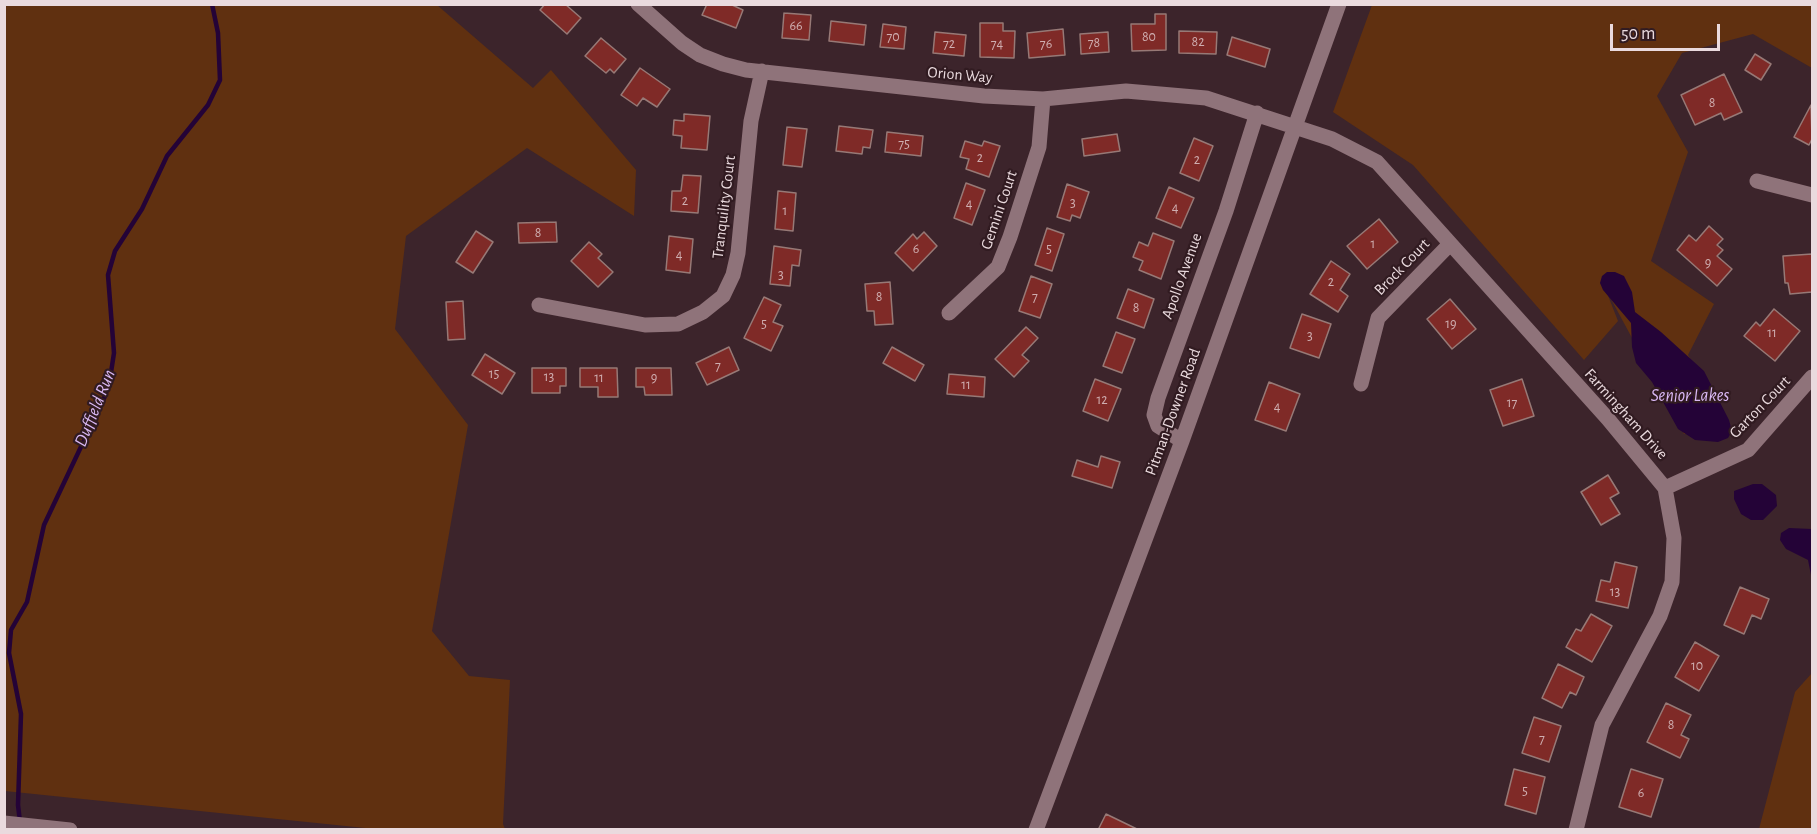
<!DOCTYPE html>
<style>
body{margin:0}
#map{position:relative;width:1817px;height:834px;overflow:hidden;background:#3c242b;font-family:"Alegreya Sans",sans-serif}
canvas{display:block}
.frame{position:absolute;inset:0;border:6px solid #eadade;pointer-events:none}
.scale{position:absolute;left:1610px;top:24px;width:110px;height:27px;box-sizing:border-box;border:3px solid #eadade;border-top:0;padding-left:8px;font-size:18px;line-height:21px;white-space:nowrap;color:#eadade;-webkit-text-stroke:4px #311b21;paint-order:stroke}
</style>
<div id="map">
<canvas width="1817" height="834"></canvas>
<div class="frame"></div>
<div class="scale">50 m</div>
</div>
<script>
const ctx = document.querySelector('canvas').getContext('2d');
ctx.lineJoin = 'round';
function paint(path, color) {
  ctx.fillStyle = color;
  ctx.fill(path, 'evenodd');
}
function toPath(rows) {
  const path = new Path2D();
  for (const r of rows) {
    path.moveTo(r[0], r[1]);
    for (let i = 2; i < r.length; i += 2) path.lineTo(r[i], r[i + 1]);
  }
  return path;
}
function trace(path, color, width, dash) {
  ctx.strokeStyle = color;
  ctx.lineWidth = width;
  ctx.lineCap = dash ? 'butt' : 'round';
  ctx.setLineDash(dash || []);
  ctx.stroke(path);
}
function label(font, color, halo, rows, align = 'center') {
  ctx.font = font + ' "Alegreya Sans",sans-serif';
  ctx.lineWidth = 4.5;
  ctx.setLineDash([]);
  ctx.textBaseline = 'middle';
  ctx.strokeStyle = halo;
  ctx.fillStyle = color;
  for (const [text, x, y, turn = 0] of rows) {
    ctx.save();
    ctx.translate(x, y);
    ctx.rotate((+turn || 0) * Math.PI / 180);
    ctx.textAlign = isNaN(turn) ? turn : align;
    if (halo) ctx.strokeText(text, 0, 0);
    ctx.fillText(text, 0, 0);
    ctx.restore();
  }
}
const green = toPath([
 [5,4,437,5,533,88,551,70,636,170,634,216,527,148,406,236,395,329,468,425,432,631,469,676,510,680,503,824,505,829,375,829,5,791],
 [1372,5,1812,5,1812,68,1753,34,1682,53,1657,96,1688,152,1651,261,1714,304,1688,355,1732,430,1684,434,1605,288,1618,321,1584,360,1413,165,1333,112],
 [1812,673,1812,829,1759,829,1795,692]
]);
const water = toPath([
 [1607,272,1615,272,1624,276,1632,292,1635,312,1661,332,1704,371,1729,420,1732,431,1728,438,1718,442,1695,440,1678,429,1652,382,1636,363,1632,347,1631,323,1603,290,1600,283,1602,276],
 [1753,484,1762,484,1776,495,1777,506,1763,520,1751,520,1741,514,1734,499,1734,491],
 [1789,528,1812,529,1812,580,1808,560,1786,549,1780,540,1781,533]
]);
const stream = toPath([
 [20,822,18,805,21,714,9,653,11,630,27,602,44,525,105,396,110,379,114,353,108,275,115,251,142,209,167,156,208,105,220,80,218,33,212,4]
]);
const building = toPath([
 [545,4,565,4,581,18,567,34,540,10,545,4],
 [707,4,730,4,743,10,736,28,702,15,707,4],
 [784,13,811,15,809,40,782,38,784,13],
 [1155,14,1166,14,1166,50,1132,51,1131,24,1155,24,1155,14],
 [831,21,866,25,864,45,829,41,831,21],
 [980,23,1003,23,1003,31,1015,31,1014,58,980,57,980,23],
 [883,24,906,27,904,49,880,47,883,24],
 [1063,29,1065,55,1029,58,1027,33,1063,29],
 [1179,31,1217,32,1216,54,1179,53,1179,31],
 [935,32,966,35,964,56,933,53,935,32],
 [1108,32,1109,52,1081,54,1080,34,1108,32],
 [1232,37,1270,49,1265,67,1227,55,1232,37],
 [601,38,626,59,614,73,610,69,606,73,585,56,601,38],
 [1755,54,1771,64,1761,80,1745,70,1755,54],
 [640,68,670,89,657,107,643,98,637,106,621,95,640,68],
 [1724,74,1742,112,1724,120,1721,113,1695,125,1681,95,1724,74],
 [1811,105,1812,139,1809,145,1794,137,1811,105],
 [684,114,710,116,707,150,681,148,682,136,673,135,674,120,684,121,684,114],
 [839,126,873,130,870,148,863,147,862,154,836,151,839,126],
 [787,127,807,129,802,167,783,165,787,127],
 [887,132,923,136,921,156,885,152,887,132],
 [1117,134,1120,151,1084,156,1082,139,1117,134],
 [1194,138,1213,146,1199,181,1180,173,1194,138],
 [965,141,982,146,984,141,1000,146,989,177,966,169,969,159,960,157,965,141],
 [683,175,701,176,698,213,671,211,672,191,681,191,683,175],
 [966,183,985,190,972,225,954,218,966,183],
 [1067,184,1089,192,1080,218,1072,215,1070,221,1057,217,1067,184],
 [1169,187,1194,198,1181,228,1156,218,1169,187],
 [778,191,796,193,793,231,775,229,778,191],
 [1379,219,1398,242,1367,269,1347,246,1379,219],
 [556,222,557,242,519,243,518,223,556,222],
 [1709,226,1723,239,1717,245,1723,250,1717,256,1732,269,1717,286,1677,250,1689,235,1696,241,1709,226],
 [1047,228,1064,234,1052,271,1035,265,1047,228],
 [476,231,493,242,473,273,456,262,476,231],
 [924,232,937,246,913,271,895,253,913,234,917,239,924,232],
 [1153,233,1174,241,1161,279,1139,270,1143,261,1133,257,1139,242,1148,246,1153,233],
 [669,236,693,239,690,273,666,270,669,236],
 [589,242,602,254,598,258,613,272,598,287,571,261,589,242],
 [774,246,801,250,799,266,792,265,790,286,770,284,774,246],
 [1812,254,1812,292,1790,294,1788,283,1785,283,1783,256,1812,254],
 [1331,261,1350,274,1340,290,1348,296,1338,312,1310,294,1331,261],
 [1031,276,1052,284,1040,318,1019,311,1031,276],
 [890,282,893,324,875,325,874,311,867,311,865,284,890,282],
 [1128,289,1154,299,1144,328,1117,318,1128,289],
 [764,297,781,305,773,322,783,326,771,351,744,338,764,297],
 [1450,299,1476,329,1452,349,1427,319,1450,299],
 [463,301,465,339,448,340,446,302,463,301],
 [1774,309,1800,331,1775,361,1744,336,1756,322,1760,326,1774,309],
 [1302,314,1331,324,1319,358,1290,348,1302,314],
 [1026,327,1038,338,1022,355,1029,361,1014,377,995,359,1026,327],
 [1116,332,1135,339,1122,373,1103,366,1116,332],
 [729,347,739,370,707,385,696,363,729,347],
 [892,347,924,365,915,381,883,363,892,347],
 [485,354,515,373,502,394,472,375,485,354],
 [532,368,566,368,566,386,560,386,560,393,532,393,532,368],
 [580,368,617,368,618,397,598,397,598,387,580,387,580,368],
 [636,368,671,368,672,395,645,395,644,387,636,387,636,368],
 [949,374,985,377,984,397,947,394,949,374],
 [1095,379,1121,389,1108,421,1083,411,1095,379],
 [1522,379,1534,416,1503,426,1490,390,1522,379],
 [1269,382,1300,394,1286,431,1255,420,1269,382],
 [1101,456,1120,462,1112,488,1072,476,1077,460,1098,467,1101,456],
 [1608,475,1619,493,1610,498,1620,514,1601,525,1581,492,1608,475],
 [1615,562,1637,567,1628,608,1596,601,1601,580,1610,582,1615,562],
 [1740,587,1769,599,1761,619,1752,615,1744,634,1724,625,1740,587],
 [1591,614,1612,626,1592,662,1566,647,1576,629,1581,631,1591,614],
 [1695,642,1719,656,1699,691,1675,677,1695,642],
 [1558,664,1584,677,1576,695,1570,692,1562,708,1542,698,1558,664],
 [1666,703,1691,715,1681,735,1689,739,1680,758,1647,742,1666,703],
 [1534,717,1561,726,1549,762,1522,753,1534,717],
 [1514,769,1545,777,1536,814,1505,805,1514,769],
 [1631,769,1663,779,1651,817,1619,807,1631,769],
 [1106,814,1139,830,1098,830,1106,814]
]);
const minor = toPath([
 [638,4,682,43,700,55,723,64,746,70,984,96,1043,99,1126,91,1206,98,1332,139,1377,162,1608,419,1665,488,1674,538,1672,582,1660,616,1602,725,1576,830],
 [1757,181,1812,195],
 [539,305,645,325,678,324,703,312,723,296,733,275,738,253,751,121,762,71],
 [949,313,998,267,1010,237,1039,147,1043,99],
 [1361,384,1378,318,1449,245],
 [1182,441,1158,426,1154,415,1158,398,1226,211,1257,113],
 [1665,488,1748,450,1812,377],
 [4,823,70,830],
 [1036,830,1182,441,1339,4]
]);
const numberNames = [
 ["66",796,26],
 ["70",893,37],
 ["80",1149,37],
 ["82",1198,42],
 ["78",1094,43],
 ["72",949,44],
 ["74",997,44],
 ["76",1046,44],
 ["8",1712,103],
 ["75",904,144],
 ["2",980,158],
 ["2",1197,160],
 ["2",685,201],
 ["3",1073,203],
 ["4",969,204],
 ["4",1175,208],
 ["1",785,211],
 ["8",538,233],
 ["1",1373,244],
 ["6",916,249],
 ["5",1049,249],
 ["4",679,255],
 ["9",1708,263],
 ["3",781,275],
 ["2",1331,282],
 ["8",879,297],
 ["7",1035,297],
 ["8",1136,308],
 ["5",764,324],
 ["19",1451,324],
 ["11",1772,333],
 ["3",1310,336],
 ["7",718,366],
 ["15",494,374],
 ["13",549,377],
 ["11",599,378],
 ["9",654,378],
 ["11",966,385],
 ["12",1102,400],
 ["17",1512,403],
 ["4",1277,407],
 ["13",1615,592],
 ["10",1697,666],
 ["8",1671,725],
 ["7",1542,739],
 ["5",1525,791],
 ["6",1641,793]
];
const streetNames = [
 ["Orion Way",960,75,5],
 ["Tranquility Court",724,207,-83],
 ["Gemini Court",999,210,-71],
 ["Brock Court",1402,267,-46],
 ["Apollo Avenue",1182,276,-70],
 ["Garton Court",1760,407,-46],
 ["Pitman-Downer Road",1173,412,-70],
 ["Farmingham Drive",1626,414,48]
];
const waterNames = [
 ["Senior Lakes",1690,396],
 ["Duffield Run",95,408,-68]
];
paint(green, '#603010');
paint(water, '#240337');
trace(stream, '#240337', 4.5);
paint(building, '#7f2a27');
trace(building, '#977976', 1.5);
trace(minor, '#8f737a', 15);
label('14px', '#cfaeb0', null, numberNames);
label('16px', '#eadade', '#311b21', streetNames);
label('italic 18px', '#d9b8f4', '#311b21', waterNames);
</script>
